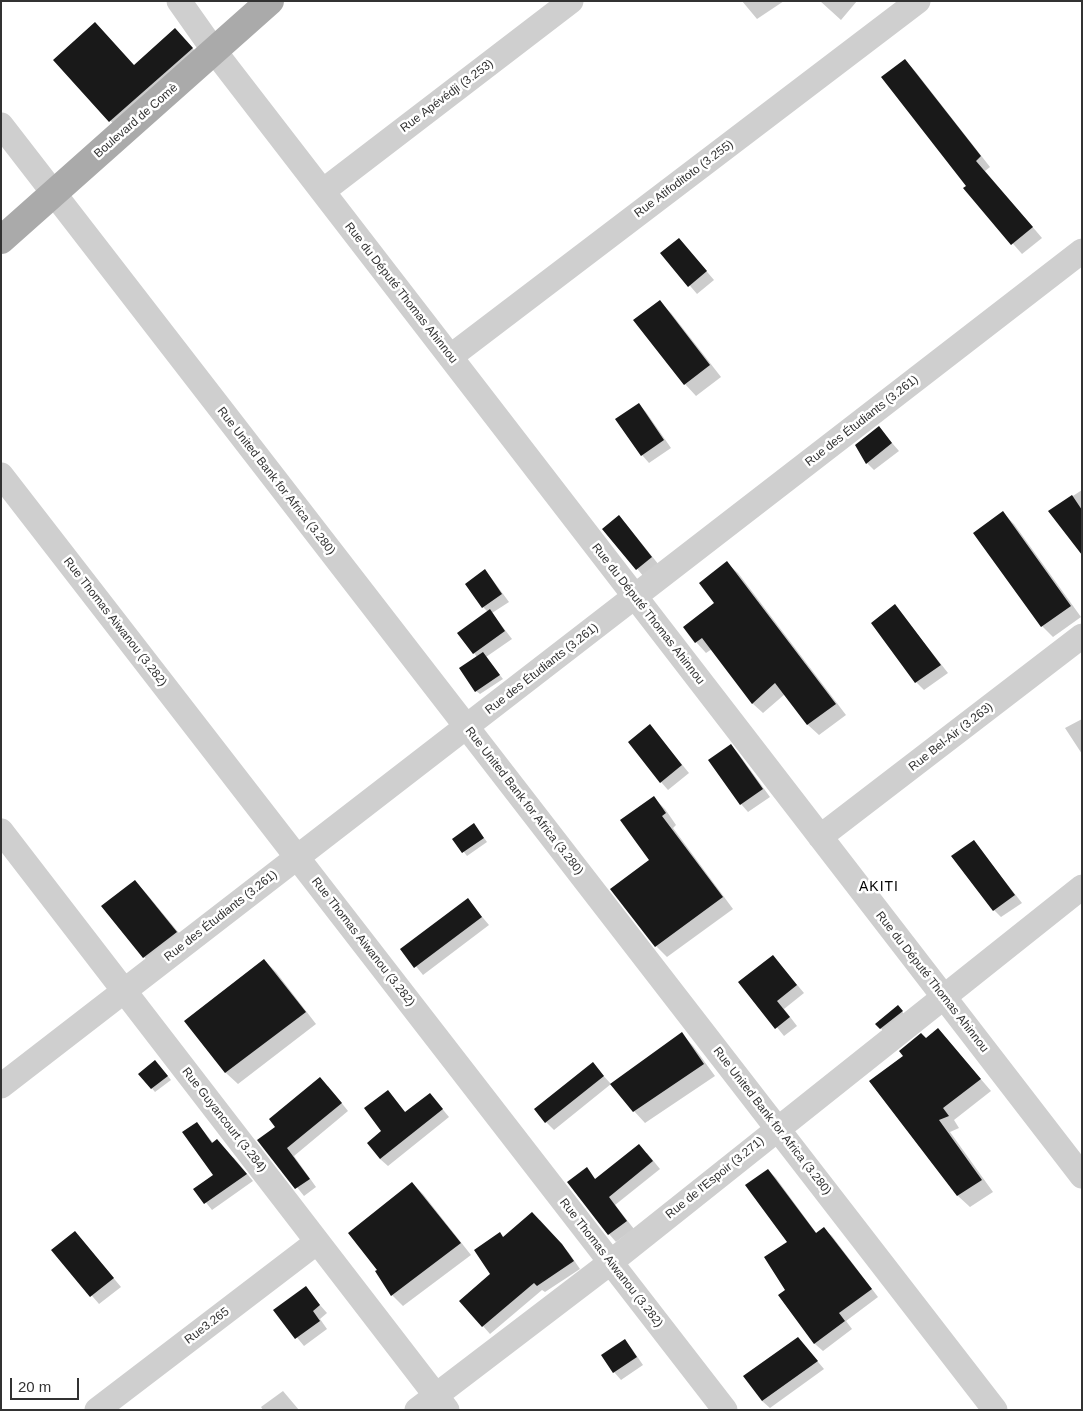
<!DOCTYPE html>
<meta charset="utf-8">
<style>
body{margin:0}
#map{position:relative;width:1083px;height:1411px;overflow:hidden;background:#fff;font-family:Arial,sans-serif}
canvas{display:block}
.frame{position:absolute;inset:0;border:2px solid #323232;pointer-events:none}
.scale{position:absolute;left:10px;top:1378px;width:69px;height:22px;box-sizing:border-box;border:2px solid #323232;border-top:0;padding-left:6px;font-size:15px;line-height:18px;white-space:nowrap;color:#323232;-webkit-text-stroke:4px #fff;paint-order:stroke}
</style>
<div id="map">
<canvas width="1083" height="1411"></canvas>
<div class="frame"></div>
<div class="scale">20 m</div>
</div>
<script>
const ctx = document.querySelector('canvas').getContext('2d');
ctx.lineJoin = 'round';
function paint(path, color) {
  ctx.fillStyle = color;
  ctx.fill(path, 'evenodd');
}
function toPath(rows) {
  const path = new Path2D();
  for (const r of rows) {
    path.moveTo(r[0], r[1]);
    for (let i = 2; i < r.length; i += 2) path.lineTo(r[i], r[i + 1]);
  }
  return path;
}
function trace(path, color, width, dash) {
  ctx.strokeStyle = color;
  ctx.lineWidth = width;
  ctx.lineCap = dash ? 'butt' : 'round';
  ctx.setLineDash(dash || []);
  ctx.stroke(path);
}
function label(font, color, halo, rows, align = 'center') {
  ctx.font = font + ' Arial,sans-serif';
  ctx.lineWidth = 5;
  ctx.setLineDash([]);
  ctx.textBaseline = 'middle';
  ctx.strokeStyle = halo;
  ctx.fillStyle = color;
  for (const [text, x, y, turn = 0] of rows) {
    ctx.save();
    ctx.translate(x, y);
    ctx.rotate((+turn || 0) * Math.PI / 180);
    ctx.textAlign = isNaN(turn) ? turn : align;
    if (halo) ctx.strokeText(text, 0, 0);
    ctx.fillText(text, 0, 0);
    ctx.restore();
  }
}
const shadow = toPath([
 [742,1,784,1,757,19],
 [820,1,857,1,841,20],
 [186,41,203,60,122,133,54,60,134,66],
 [905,60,915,71,990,167,985,171,1042,238,1022,254,965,189,968,186],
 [679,239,714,280,697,294,662,253],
 [660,302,671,313,721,377,696,396,685,384],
 [639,404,646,412,671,448,649,463,642,455],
 [879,428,899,451,874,470,867,463],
 [1082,490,1082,553,1050,511],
 [1003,513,1014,524,1081,617,1053,637,1042,626,974,533],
 [626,524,659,565,644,577,604,529],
 [727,563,738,573,846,715,819,735,808,725,785,694,763,713,752,703,712,649,706,653,696,642,715,603],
 [485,571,492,579,509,602,492,613,512,639,486,657,503,679,480,694,476,691,477,657,474,653,488,612,483,607],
 [895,606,948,673,924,690,916,682,873,623],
 [1082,719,1082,754,1065,728],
 [650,726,689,773,668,790,661,782],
 [731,746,738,753,770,797,748,812,741,804],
 [654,798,665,809,676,825,673,828,733,909,667,957,656,946,650,860],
 [477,828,487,842,467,856,454,839],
 [974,842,1022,903,1001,917,994,910],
 [135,882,146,893,188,944,156,969,144,957,103,906],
 [468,900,489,925,423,975,402,949],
 [773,956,804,993,784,1009,797,1026,784,1036,740,982],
 [264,960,276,972,316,1024,238,1084,226,1073,186,1021],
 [898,1007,905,1015,884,1032,877,1024],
 [938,1029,991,1091,954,1120,959,1128,950,1132,993,1192,970,1207,958,1196,870,1082],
 [682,1034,693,1046,715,1076,645,1123,634,1111],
 [159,1065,171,1080,155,1092,140,1074],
 [600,1072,611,1084,554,1130,546,1122],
 [328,1086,348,1111,294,1156,316,1187,304,1196,259,1140],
 [388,1092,406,1113,430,1094,449,1117,388,1166,380,1159],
 [197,1123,214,1144,234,1158,253,1181,212,1210,195,1189,215,1175],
 [647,1153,660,1169,615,1205,634,1229,616,1242,609,1234,586,1169,596,1180],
 [768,1170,776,1178,817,1234,824,1229,832,1236,878,1297,846,1321,852,1329,823,1351,815,1344,779,1296,787,1290,789,1243],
 [412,1183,423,1194,471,1255,403,1306,392,1295],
 [540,1220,569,1253,580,1269,545,1292,542,1290,490,1334,461,1301,492,1274,504,1238],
 [75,1232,121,1287,99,1304,53,1250],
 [305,1288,327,1313,320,1319,327,1329,304,1346,275,1311],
 [798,1338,824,1369,770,1408,762,1401],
 [625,1341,632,1349,643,1365,621,1380,614,1372],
 [283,1391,299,1410,263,1410,261,1407]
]);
const building = toPath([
 [95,22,134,65,175,28,193,48,109,122,53,60],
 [905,59,981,156,976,161,1033,227,1011,245,963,188,966,186,881,77],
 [679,238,707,271,688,287,660,253],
 [660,300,710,365,684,385,633,320],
 [639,403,664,440,641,456,615,419],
 [879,426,892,443,866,464,855,445],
 [1072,495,1082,510,1082,555,1048,511],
 [1003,511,1071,606,1041,627,973,533],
 [619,515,652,557,636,570,602,529],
 [727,561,836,704,807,725,775,683,752,704,702,638,695,643,683,627,714,603,699,583],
 [485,569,502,594,482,608,465,584],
 [895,604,941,665,915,683,871,623],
 [490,609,505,631,473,654,457,633],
 [483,652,500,675,475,692,459,668],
 [650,724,682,765,660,783,628,742],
 [731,744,763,789,740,805,708,760],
 [654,796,666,813,662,816,723,897,655,947,610,889,649,860,620,820],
 [474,823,484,838,462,853,452,839],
 [974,840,1015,895,993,911,951,856],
 [135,880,177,932,143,958,101,906],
 [468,898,482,917,414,968,400,949],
 [773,955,797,985,777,1001,790,1017,775,1029,738,982],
 [264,959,306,1012,225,1073,184,1021],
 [898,1005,903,1011,880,1029,875,1024],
 [938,1028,981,1079,943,1108,949,1116,939,1120,982,1180,957,1196,869,1081,903,1056,899,1051,921,1033,926,1038],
 [682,1032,704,1064,633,1112,610,1084],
 [155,1060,168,1076,151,1089,138,1074],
 [593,1062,604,1076,545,1123,534,1109],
 [320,1077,342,1103,287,1148,310,1179,295,1189,257,1140,275,1127,269,1119],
 [388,1090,405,1112,430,1093,443,1109,380,1159,367,1143,381,1131,364,1108],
 [197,1122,212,1143,217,1139,247,1174,204,1204,193,1189,213,1175,182,1132],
 [639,1144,653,1161,609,1197,627,1221,608,1235,567,1182,587,1167,595,1179],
 [768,1169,816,1233,824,1227,872,1289,839,1313,845,1321,814,1344,778,1295,785,1290,764,1257,787,1242,745,1185],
 [412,1182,461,1243,391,1296,375,1271,377,1270,348,1233],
 [532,1212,562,1244,574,1261,537,1286,534,1283,482,1327,459,1301,490,1274,474,1250,500,1232,503,1237],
 [75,1231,114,1278,90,1297,51,1250],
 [306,1286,320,1305,313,1311,320,1321,295,1339,273,1310],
 [798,1337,818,1361,762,1401,743,1376],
 [625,1339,637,1357,613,1373,601,1355]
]);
const minor = toPath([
 [179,1,215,52,1082,1176],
 [1,125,995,1410],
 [323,191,571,1],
 [450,357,918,1],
 [1,475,725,1410],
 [1,831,447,1410],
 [820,837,1082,636],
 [1,1086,1082,251],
 [97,1410,317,1242],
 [417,1410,611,1262,1082,887]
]);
const primary = toPath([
 [1,240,270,1]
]);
const streetNames = [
 ["Rue Apévédji (3.253)",447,96,-37],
 ["Boulevard de Comè",136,121,-41],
 ["Rue Atifoditoto (3.255)",684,179,-37],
 ["Rue du Député Thomas Ahinnou",401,293,52],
 ["Rue des Étudiants (3.261)",862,421,-38],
 ["Rue United Bank for Africa (3.280)",276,481,52],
 ["Rue du Député Thomas Ahinnou",648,614,52],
 ["Rue Thomas Aiwanou (3.282)",115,622,52],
 ["Rue des Étudiants (3.261)",542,669,-38],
 ["Rue Bel-Air (3.263)",951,737,-38],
 ["Rue United Bank for Africa (3.280)",524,801,52],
 ["Rue des Étudiants (3.261)",221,916,-38],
 ["Rue Thomas Aiwanou (3.282)",363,942,52],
 ["Rue du Député Thomas Ahinnou",932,982,52],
 ["Rue Guyancourt (3.284)",224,1120,52],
 ["Rue United Bank for Africa (3.280)",772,1121,52],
 ["Rue de l'Espoir (3.271)",715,1178,-39],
 ["Rue Thomas Aiwanou (3.282)",611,1263,52],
 ["Rue3.265",207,1326,-37]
];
const neighbourhoodNames = [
 ["AKITI",879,887]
];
paint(shadow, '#0003');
paint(building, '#191919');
trace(minor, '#cfcfcf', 25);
trace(primary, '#aaa', 28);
label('12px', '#323232', '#fff', streetNames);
ctx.letterSpacing = '1px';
label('14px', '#000', '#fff', neighbourhoodNames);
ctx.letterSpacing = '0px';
</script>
